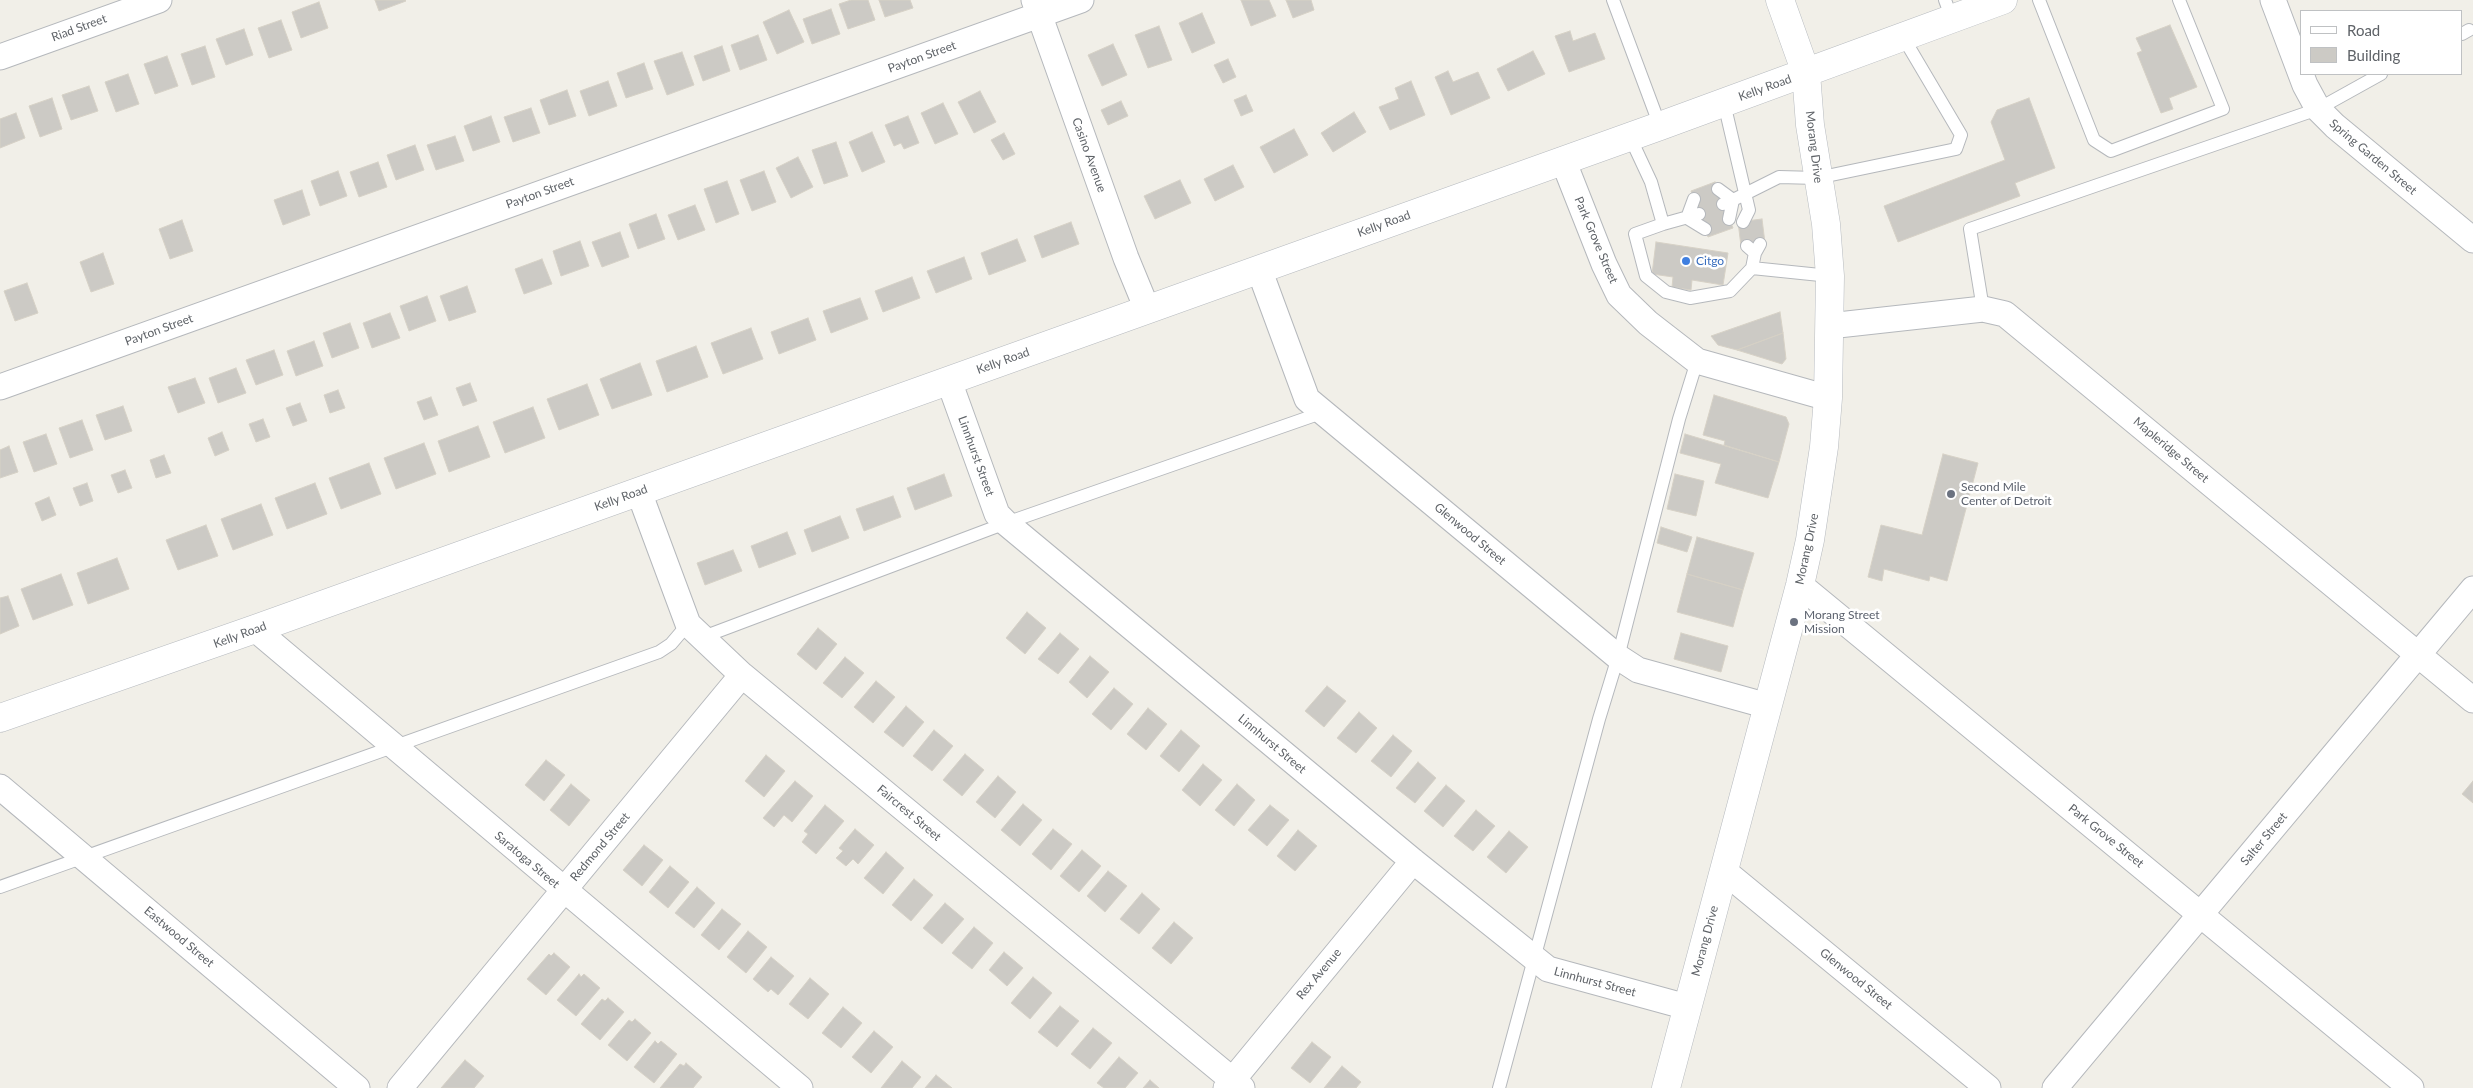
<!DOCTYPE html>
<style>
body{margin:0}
#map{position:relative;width:2473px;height:1088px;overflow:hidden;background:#f1efe8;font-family:Lato,sans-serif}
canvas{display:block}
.legend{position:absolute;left:2300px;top:10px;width:162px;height:65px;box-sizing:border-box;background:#fff;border:1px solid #bfc1c3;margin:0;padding:6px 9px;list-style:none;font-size:15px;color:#5f6368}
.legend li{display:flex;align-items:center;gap:10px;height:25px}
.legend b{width:25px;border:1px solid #bfc1c3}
</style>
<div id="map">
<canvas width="2473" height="1088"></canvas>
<ul class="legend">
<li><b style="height:6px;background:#fff"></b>Road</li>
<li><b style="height:14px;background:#cccac5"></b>Building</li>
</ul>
</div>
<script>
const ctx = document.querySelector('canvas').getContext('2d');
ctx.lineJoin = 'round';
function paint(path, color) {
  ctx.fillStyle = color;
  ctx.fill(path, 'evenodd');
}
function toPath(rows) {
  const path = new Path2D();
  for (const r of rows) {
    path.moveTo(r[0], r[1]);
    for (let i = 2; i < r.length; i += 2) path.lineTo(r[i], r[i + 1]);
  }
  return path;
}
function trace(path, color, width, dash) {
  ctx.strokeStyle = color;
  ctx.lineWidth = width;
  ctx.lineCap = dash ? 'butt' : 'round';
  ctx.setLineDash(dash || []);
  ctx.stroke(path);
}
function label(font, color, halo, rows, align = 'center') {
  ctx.font = font + ' Lato,sans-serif';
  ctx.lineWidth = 5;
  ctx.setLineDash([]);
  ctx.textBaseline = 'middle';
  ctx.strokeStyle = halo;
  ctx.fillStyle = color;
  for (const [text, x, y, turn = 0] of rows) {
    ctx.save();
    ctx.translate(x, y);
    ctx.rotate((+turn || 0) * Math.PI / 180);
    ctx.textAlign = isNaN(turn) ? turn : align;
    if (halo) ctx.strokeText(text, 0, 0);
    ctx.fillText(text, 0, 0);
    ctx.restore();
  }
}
const building = toPath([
 [375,0,405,0,406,1,379,11,375,0],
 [851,0,868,0,875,20,848,29,839,4,851,0],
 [879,0,910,0,913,8,885,17,879,0],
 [1241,0,1269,0,1276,16,1251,26,1241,0],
 [1286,0,1311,0,1314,10,1293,18,1286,0],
 [319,2,328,28,301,38,292,12,319,2],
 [831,9,840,34,812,44,803,19,831,9],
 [789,10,804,42,777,54,763,22,789,10],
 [1202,13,1215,43,1192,53,1179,23,1202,13],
 [281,20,292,50,269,58,258,28,281,20],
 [2170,25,2197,87,2169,98,2173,109,2161,113,2137,53,2142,51,2136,38,2170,25],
 [1159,26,1172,60,1148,68,1135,35,1159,26],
 [244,29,253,55,226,65,216,39,244,29],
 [1570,31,1573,41,1595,33,1605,59,1569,72,1555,36,1570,31],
 [758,35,767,60,740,70,731,45,758,35],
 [1113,44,1127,75,1102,86,1088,55,1113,44],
 [205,46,215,77,192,85,181,54,205,46],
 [722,46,730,71,703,81,694,56,722,46],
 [1533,51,1545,74,1508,91,1497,69,1533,51],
 [682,52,694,85,667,95,654,61,682,52],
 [167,56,178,86,155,94,144,64,167,56],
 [1228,59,1236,77,1223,83,1214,65,1228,59],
 [644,63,653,89,626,98,617,73,644,63],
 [1448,71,1453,82,1478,72,1490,98,1451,115,1435,77,1448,71],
 [128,74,139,104,116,112,105,82,128,74],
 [608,81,617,106,589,116,580,91,608,81],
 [1411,81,1425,115,1390,130,1379,107,1399,99,1395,88,1411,81],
 [89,86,98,111,71,120,62,95,89,86],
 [567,90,576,116,549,125,540,100,567,90],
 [980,91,996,122,974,133,958,102,980,91],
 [1246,95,1253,111,1241,116,1234,100,1246,95],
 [52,98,62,129,40,137,29,106,52,98],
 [2029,98,2055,168,2015,183,2020,196,1898,242,1884,206,2005,160,1991,122,1997,110,2029,98],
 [1121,101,1128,116,1108,125,1101,110,1121,101],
 [943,103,958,134,935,144,921,113,943,103],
 [531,108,540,133,513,142,504,117,531,108],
 [1354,112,1366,132,1333,152,1321,133,1354,112],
 [16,113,25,138,0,148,0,119,16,113],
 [491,116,500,142,473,151,464,126,491,116],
 [908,116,919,143,904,149,901,143,894,146,885,125,908,116],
 [1294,129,1308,155,1274,173,1260,147,1294,129],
 [872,132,885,162,862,172,849,142,872,132],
 [1004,133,1015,154,1003,160,991,140,1004,133],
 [455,136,464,161,436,170,427,145,455,136],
 [836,142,848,176,824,184,812,150,836,142],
 [415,145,424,170,396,180,387,155,415,145],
 [798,157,813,187,791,198,776,168,798,157],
 [378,162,387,187,359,197,350,172,378,162],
 [1233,165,1244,187,1215,201,1204,179,1233,165],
 [338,171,347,196,320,206,311,181,338,171],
 [764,171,776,202,752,211,740,180,764,171],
 [1180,180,1191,203,1155,219,1144,196,1180,180],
 [727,181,739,214,716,223,704,189,727,181],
 [1715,182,1733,228,1708,237,1691,191,1715,182],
 [302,190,310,215,283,225,274,200,302,190],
 [695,205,705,230,678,240,668,215,695,205],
 [656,214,665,239,638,249,629,224,656,214],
 [1762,219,1765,243,1741,246,1738,222,1762,219],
 [182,220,193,251,170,259,159,229,182,220],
 [1071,222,1079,244,1042,258,1034,236,1071,222],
 [620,232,629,257,602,267,592,242,620,232],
 [1017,239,1026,261,989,275,981,253,1017,239],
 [580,241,589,266,561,276,553,251,580,241],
 [1656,242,1728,253,1723,285,1692,280,1691,290,1672,287,1673,277,1652,274,1656,242],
 [103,253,114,284,91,292,80,262,103,253],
 [964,257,972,279,936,293,927,271,964,257],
 [542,259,552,284,524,294,515,269,542,259],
 [912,277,920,298,883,312,875,291,912,277],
 [27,283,38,313,15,321,4,291,27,283],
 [467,286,476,312,449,321,440,296,467,286],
 [427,296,436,321,409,331,400,306,427,296],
 [860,298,868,319,831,333,823,311,860,298],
 [1780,312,1783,333,1737,350,1718,345,1711,336,1780,312],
 [390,313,400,338,372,348,363,323,390,313],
 [808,318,816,340,779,354,771,332,808,318],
 [350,323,359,348,332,358,323,333,350,323],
 [751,328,763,359,723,374,711,343,751,328],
 [1783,333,1786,359,1782,364,1737,350,1783,333],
 [314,341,323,366,296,376,287,351,314,341],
 [696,346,708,377,667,392,656,361,696,346],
 [274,350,283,375,256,385,246,360,274,350],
 [640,363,652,395,612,409,600,379,640,363],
 [236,368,246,393,218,403,209,378,236,368],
 [195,378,205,403,178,413,168,387,195,378],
 [470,383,477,401,463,406,456,388,470,383],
 [587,384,599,415,559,430,547,399,587,384],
 [338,390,345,408,330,413,324,395,338,390],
 [1714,395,1786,417,1789,424,1779,462,1724,445,1725,441,1703,435,1714,395],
 [431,397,438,415,424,420,417,402,431,397],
 [300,403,307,421,293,426,286,408,300,403],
 [123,406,132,431,105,440,96,415,123,406],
 [533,407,545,438,505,453,493,422,533,407],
 [263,419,270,437,256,442,249,424,263,419],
 [82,420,93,450,70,458,59,428,82,420],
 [478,426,490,457,449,472,438,441,478,426],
 [222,432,229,450,215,456,208,438,222,432],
 [46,434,57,464,34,472,23,442,46,434],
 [1685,434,1779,462,1768,498,1715,483,1721,464,1680,453,1685,434],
 [424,443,436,474,396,489,384,458,424,443],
 [9,446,18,472,0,478,0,450,9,446],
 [1943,454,1978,463,1947,581,1930,576,1929,581,1884,569,1882,581,1868,577,1881,525,1922,535,1943,454],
 [164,455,171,473,156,478,150,460,164,455],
 [369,463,381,494,341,509,329,478,369,463],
 [125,470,132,488,118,493,111,475,125,470],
 [944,474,952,496,915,510,907,488,944,474],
 [1675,474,1704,481,1696,516,1667,509,1675,474],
 [87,483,93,501,80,506,73,488,87,483],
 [315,483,327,514,287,529,275,498,315,483],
 [893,496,901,517,864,531,856,509,893,496],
 [49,497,56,515,42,521,35,503,49,497],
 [261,504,273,535,233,550,221,519,261,504],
 [840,516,849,538,812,552,804,530,840,516],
 [206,525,218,556,178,570,166,540,206,525],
 [1661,527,1692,537,1687,552,1657,543,1661,527],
 [787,532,796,554,759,568,751,546,787,532],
 [1697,537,1754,553,1743,590,1687,574,1697,537],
 [733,550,742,571,705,585,697,563,733,550],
 [117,558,129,589,88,604,77,573,117,558],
 [61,574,73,605,33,620,21,589,61,574],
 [1687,574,1743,590,1733,627,1677,612,1687,574],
 [8,596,19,626,0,634,0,598,8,596],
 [1027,612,1046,628,1025,654,1006,638,1027,612],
 [818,628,837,644,816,670,797,654,818,628],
 [1060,633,1079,649,1058,674,1038,659,1060,633],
 [1681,633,1728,646,1721,672,1674,659,1681,633],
 [1090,656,1109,672,1087,698,1069,682,1090,656],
 [845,657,864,673,842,698,823,683,845,657],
 [876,681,895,697,873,723,854,707,876,681],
 [1327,686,1346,701,1324,727,1305,711,1327,686],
 [1114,688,1133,704,1111,730,1092,714,1114,688],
 [906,706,924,722,903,747,884,732,906,706],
 [1148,708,1167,724,1146,750,1127,734,1148,708],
 [1359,712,1377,728,1356,753,1337,738,1359,712],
 [934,730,953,746,932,771,913,756,934,730],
 [1181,730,1200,746,1179,772,1160,756,1181,730],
 [1393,735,1412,751,1391,777,1371,761,1393,735],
 [965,754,984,770,962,796,943,780,965,754],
 [766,755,785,771,764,797,745,781,766,755],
 [546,760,565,775,544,801,525,785,546,760],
 [1418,762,1436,778,1415,803,1396,788,1418,762],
 [1203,764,1222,780,1200,806,1182,790,1203,764],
 [998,776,1016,792,995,818,976,802,998,776],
 [795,781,813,796,792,822,784,815,774,827,763,818,795,781],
 [2473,781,2473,803,2462,794,2473,781],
 [571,784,590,800,569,826,550,810,571,784],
 [1237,784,1255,800,1234,826,1215,810,1237,784],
 [1446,785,1465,801,1443,827,1424,811,1446,785],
 [1023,804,1042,820,1020,846,1001,830,1023,804],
 [825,805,844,821,816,854,802,842,808,834,804,831,825,805],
 [1270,805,1289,820,1267,846,1248,830,1270,805],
 [1476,810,1495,826,1473,851,1454,836,1476,810],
 [855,829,874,845,858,864,853,859,846,866,836,858,843,851,839,848,855,829],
 [1053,829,1072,844,1051,870,1032,854,1053,829],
 [1298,830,1317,846,1295,871,1277,856,1298,830],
 [1509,831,1528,847,1506,873,1487,857,1509,831],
 [644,845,663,860,642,886,623,870,644,845],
 [1082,850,1101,866,1079,892,1060,876,1082,850],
 [886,852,904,868,883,894,864,878,886,852],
 [670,866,689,882,668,908,649,892,670,866],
 [1108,871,1127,886,1105,912,1087,896,1108,871],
 [914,879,933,895,911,921,892,905,914,879],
 [697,887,715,903,694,928,675,913,697,887],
 [1142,893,1160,909,1139,934,1120,919,1142,893],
 [945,903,964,919,942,944,923,928,945,903],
 [722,909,741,924,719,950,701,935,722,909],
 [1174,922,1193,938,1171,964,1152,948,1174,922],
 [974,927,993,943,972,969,952,953,974,927],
 [748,931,767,947,746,973,727,957,748,931],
 [1004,952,1023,968,1007,986,989,970,1004,952],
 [554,953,570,967,546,995,527,979,549,954,551,956,554,953],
 [771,957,794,976,778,995,771,989,768,992,753,979,771,957],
 [579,974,581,977,584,974,600,988,576,1016,557,1000,579,974],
 [1033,977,1052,993,1030,1019,1011,1003,1033,977],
 [810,978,829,994,808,1019,789,1004,810,978],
 [608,998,624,1012,600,1040,581,1024,602,999,605,1001,608,998],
 [1060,1006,1079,1021,1057,1047,1038,1032,1060,1006],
 [843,1007,862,1023,841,1048,822,1033,843,1007],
 [635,1019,651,1033,627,1061,608,1045,629,1020,632,1022,635,1019],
 [1093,1028,1112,1043,1090,1069,1071,1054,1093,1028],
 [874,1031,893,1047,871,1073,852,1057,874,1031],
 [655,1041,658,1044,661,1041,677,1054,654,1083,634,1067,655,1041],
 [1312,1042,1331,1057,1310,1083,1291,1068,1312,1042],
 [1119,1057,1138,1073,1125,1088,1104,1088,1097,1083,1119,1057],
 [465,1060,484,1076,474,1088,441,1088,465,1060],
 [902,1061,921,1077,912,1088,881,1088,902,1061],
 [686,1063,702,1077,693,1088,660,1088,680,1064,684,1066,686,1063],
 [1342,1066,1361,1082,1356,1088,1324,1088,1342,1066],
 [936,1075,952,1088,925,1088,936,1075],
 [1150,1080,1159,1088,1143,1088,1150,1080]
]);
const lane = toPath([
 [1613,0,1660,126],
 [1945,0,1952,19],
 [2039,0,2094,140,2111,151,2223,109,2179,0],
 [2462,34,2469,30],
 [1724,103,1749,210,1743,222],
 [1630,137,1651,182,1663,224,1699,214],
 [1718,189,1733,200,1723,204],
 [1694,199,1687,218,1705,229],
 [1729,219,1733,200,1779,177,1817,178,1956,149,1961,135,1903,37],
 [1663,224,1635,234,1646,276,1666,292,1690,298,1730,291,1752,268],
 [1747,246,1755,253,1760,244],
 [1755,253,1752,268,1830,276],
 [1983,309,1970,229,2318,109,2381,74],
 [703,637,1006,523,1324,412],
 [0,887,659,652,671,644,688,624],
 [1499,1088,1599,719,1618,657,1679,419,1697,361]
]);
const street = toPath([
 [1034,0,1126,258,1147,309],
 [2273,0,2305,85,2318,109,2335,126,2473,240],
 [0,57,159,0],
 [1563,160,1604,264,1619,295,1648,323,1697,361,1828,398],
 [1259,269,1307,399,1618,657,1638,670,1768,706],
 [1829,326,1983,309,2005,314,2473,700],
 [949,381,997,514,1006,523,1413,861,1548,969,1687,1007],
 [0,387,1081,0],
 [639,492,688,624,742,675,1242,1088],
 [1800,585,2411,1088],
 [255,629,800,1088],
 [0,787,357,1088],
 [1724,871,1988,1088],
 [400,1088,742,675],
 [1226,1088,1413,861],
 [2055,1088,2473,589]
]);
const secondary = toPath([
 [0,718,255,629,1660,126,2003,0],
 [1666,1088,1800,585,1810,540,1824,447,1828,398,1830,276,1826,224,1810,125,1806,73,1780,0]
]);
const markers = [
 [1686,261,5,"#3f7fe0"],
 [1951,494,5,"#6b7280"],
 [1794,622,5,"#6b7280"]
];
const streetNames = [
 ["Riad Street",79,28,-20],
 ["Payton Street",922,57,-20],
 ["Kelly Road",1765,88,-20],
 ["Morang Drive",1814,147,83],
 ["Casino Avenue",1089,155,70],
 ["Spring Garden Street",2373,157,40],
 ["Payton Street",540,193,-20],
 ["Kelly Road",1384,224,-20],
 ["Park Grove Street",1596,240,67],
 ["Payton Street",159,330,-20],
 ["Kelly Road",1003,361,-20],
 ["Mapleridge Street",2171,450,40],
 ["Linnhurst Street",976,456,70],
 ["Kelly Road",621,498,-20],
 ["Glenwood Street",1470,534,40],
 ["Morang Drive",1807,549,-78],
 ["Kelly Road",240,635,-20],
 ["Linnhurst Street",1272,744,40],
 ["Faircrest Street",909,813,40],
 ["Park Grove Street",2106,836,39],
 ["Salter Street",2264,839,-50],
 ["Redmond Street",600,847,-50],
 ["Saratoga Street",527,860,40],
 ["Eastwood Street",179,937,40],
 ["Morang Drive",1705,941,-75],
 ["Rex Avenue",1319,974,-50],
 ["Glenwood Street",1856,979,39],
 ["Linnhurst Street",1595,982,15]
];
const shopNames = [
 ["Citgo",1696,261]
];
const worshipNames = [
 ["Second Mile",1961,487],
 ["Center of Detroit",1961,501],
 ["Morang Street",1804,615],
 ["Mission",1804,629]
];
paint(building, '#cccac5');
trace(building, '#d6d1c6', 1);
trace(lane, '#b5b8bc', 14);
trace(street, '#b5b8bc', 27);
trace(secondary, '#b6babf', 29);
trace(lane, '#fff', 12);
trace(street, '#fff', 25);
trace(secondary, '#fff', 28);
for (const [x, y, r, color] of markers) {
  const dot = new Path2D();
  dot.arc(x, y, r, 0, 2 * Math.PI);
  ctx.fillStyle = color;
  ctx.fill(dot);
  trace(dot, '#fff', 2);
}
label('12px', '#5f6368', '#fff', streetNames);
label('12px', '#366cbe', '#fff', shopNames, 'left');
label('12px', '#5b616d', '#fff', worshipNames, 'left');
</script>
